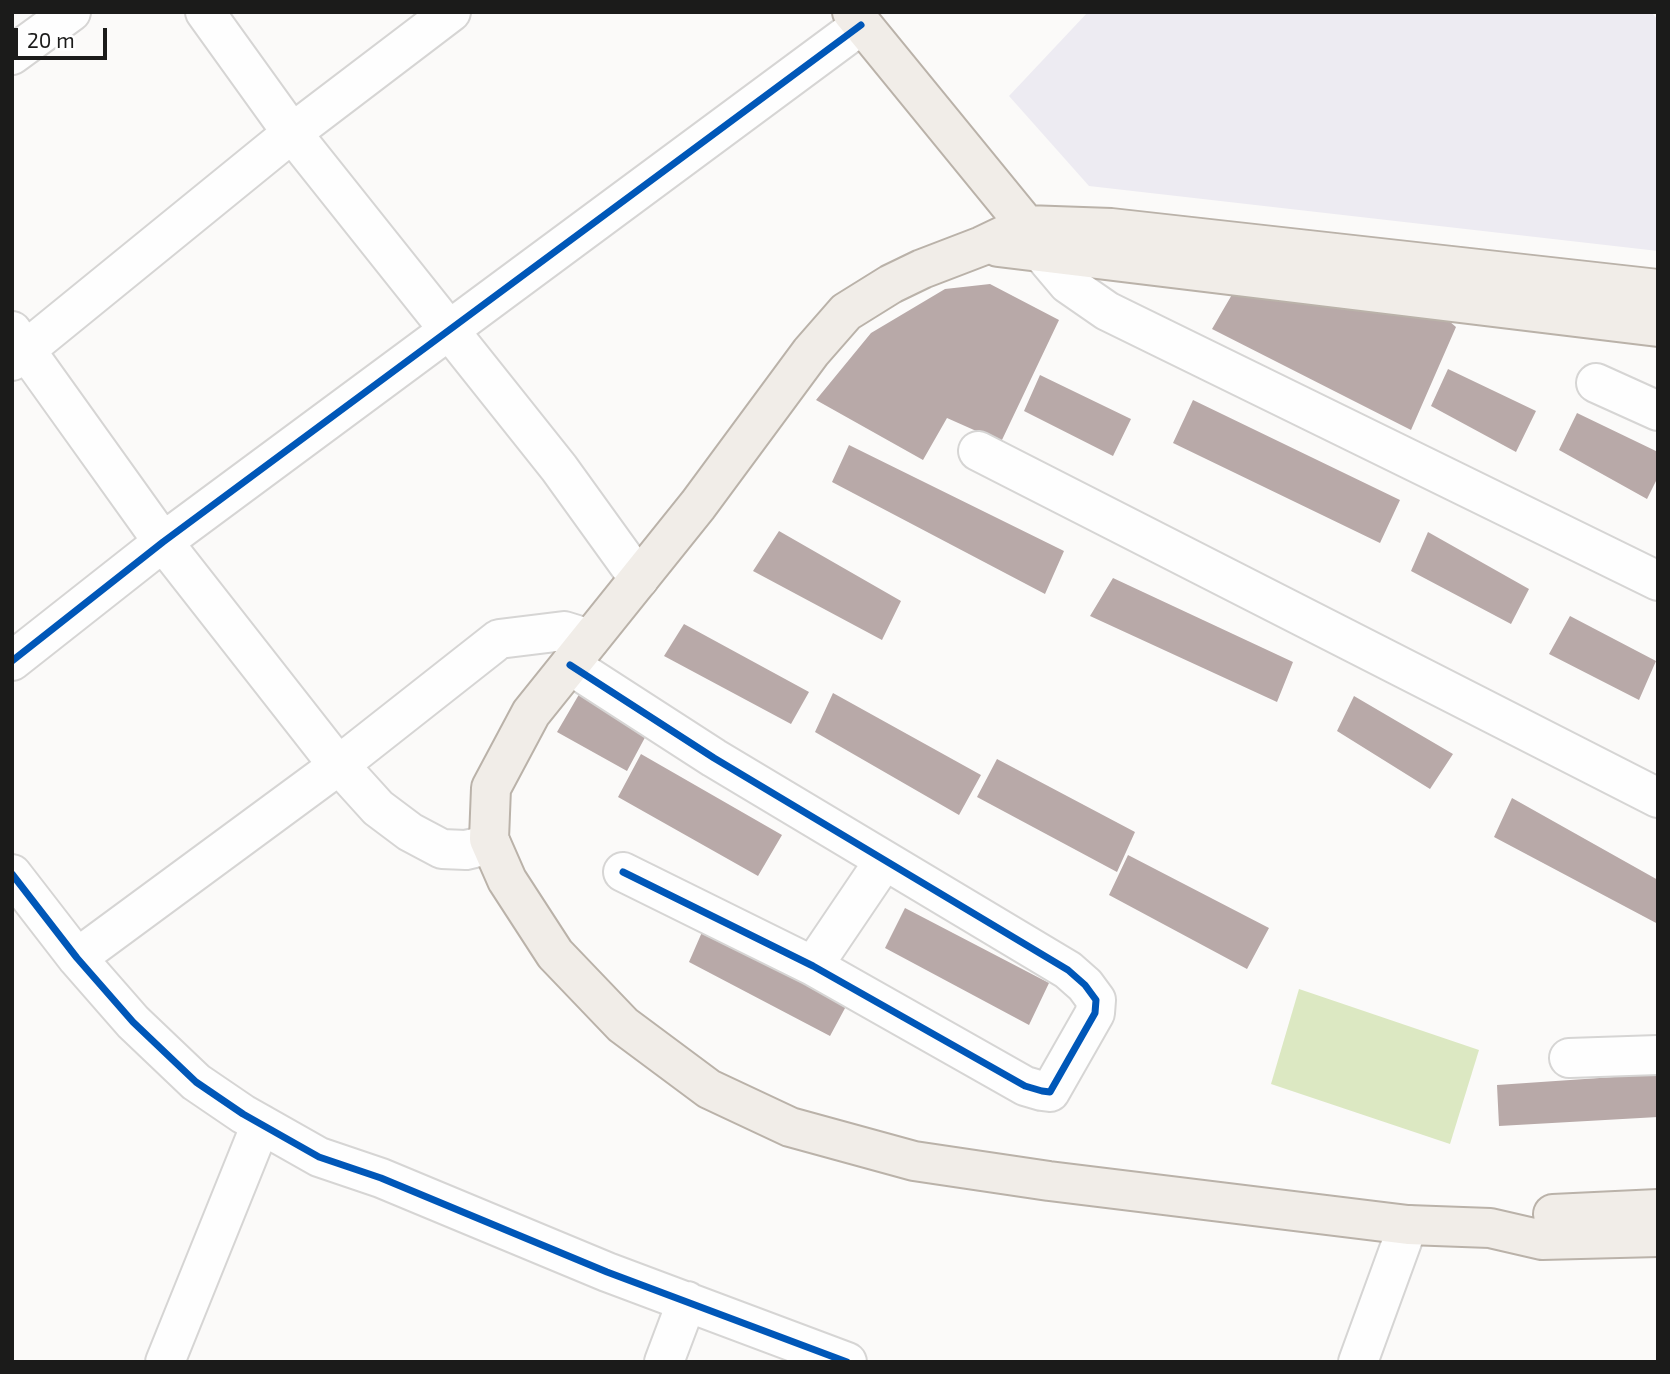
<!DOCTYPE html>
<style>
body{margin:0}
#map{position:relative;width:1670px;height:1374px;overflow:hidden;background:#fbfaf9;font-family:"Exo 2",sans-serif}
canvas{display:block}
.frame{position:absolute;inset:0;border:14px solid #1b1b1a;pointer-events:none}
.scale{position:absolute;left:14px;top:28px;width:93px;height:32px;box-sizing:border-box;border:4px solid #1b1b1a;border-top:0;padding-left:9px;font-size:21px;line-height:24px;white-space:nowrap;color:#1b1b1a;-webkit-text-stroke:5px #fff;paint-order:stroke}
</style>
<div id="map">
<canvas width="1670" height="1374"></canvas>
<div class="frame"></div>
<div class="scale">20 m</div>
</div>
<script>
const ctx = document.querySelector('canvas').getContext('2d');
ctx.lineJoin = 'round';
function paint(path, color) {
  ctx.fillStyle = color;
  ctx.fill(path, 'evenodd');
}
function toPath(rows) {
  const path = new Path2D();
  for (const r of rows) {
    path.moveTo(r[0], r[1]);
    for (let i = 2; i < r.length; i += 2) path.lineTo(r[i], r[i + 1]);
  }
  return path;
}
function trace(path, color, width, dash) {
  ctx.strokeStyle = color;
  ctx.lineWidth = width;
  ctx.lineCap = dash ? 'butt' : 'round';
  ctx.setLineDash(dash || []);
  ctx.stroke(path);
}
const education = toPath([
 [1088,12,1651,12,1658,20,1658,251,1089,186,1009,96]
]);
const green = toPath([
 [1299,989,1479,1050,1450,1144,1271,1084]
]);
const building = toPath([
 [990,284,1059,320,1001,442,947,418,923,460,816,400,871,333,945,289],
 [1237,286,1436,310,1456,327,1411,430,1212,329],
 [1448,369,1536,411,1516,452,1431,406],
 [1040,375,1131,419,1113,456,1024,411],
 [1193,400,1400,500,1380,543,1173,443],
 [1577,413,1658,452,1658,477,1647,499,1559,450],
 [849,445,1064,551,1045,594,832,482],
 [779,531,901,601,882,640,753,571],
 [1428,532,1529,589,1511,624,1411,571],
 [1113,578,1293,662,1277,702,1090,616],
 [1570,616,1656,661,1639,700,1549,654],
 [684,624,809,692,791,724,664,656],
 [581,691,649,730,627,771,557,732],
 [833,693,981,775,959,815,815,732],
 [1354,696,1453,754,1430,789,1337,731],
 [641,754,782,835,758,876,618,797],
 [997,759,1135,832,1117,872,977,797],
 [1512,798,1658,880,1658,924,1494,837],
 [1128,855,1269,928,1247,969,1109,895],
 [905,908,1049,983,1029,1025,885,948],
 [706,923,851,997,830,1036,689,962],
 [1658,1074,1658,1117,1499,1126,1497,1085]
]);
const minor = toPath([
 [205,12,292,133,559,468,639,579],
 [12,55,71,12],
 [1040,251,1068,284,1107,311,1658,581],
 [12,331,163,542,330,755,378,808,410,832,442,849,466,850,491,844],
 [12,361,292,133,451,12],
 [1596,383,1658,411],
 [978,451,1658,798],
 [12,661,163,542,861,25],
 [570,665,714,758,1068,970,1085,985,1096,1000,1095,1013,1050,1092,1042,1091,1025,1086,813,966,623,872],
 [12,874,77,958,133,1022,196,1082,243,1114,319,1157,381,1178,607,1272,847,1362],
 [77,958,339,765,499,639,564,631,590,639],
 [813,966,884,861],
 [1569,1058,1658,1055],
 [165,1362,261,1124],
 [664,1362,687,1301],
 [1358,1362,1408,1225]
]);
const major = toPath([
 [852,12,1026,225,1037,246],
 [998,247,1658,327],
 [1658,289,1111,228,1026,225,982,246,922,269,891,284,846,312,811,352,698,505,531,713,491,788,489,839,507,880,555,954,623,1025,709,1089,790,1127,914,1161,1049,1181,1408,1225,1490,1228,1542,1240,1658,1237],
 [1553,1214,1658,1209]
]);
const cycleway = toPath([
 [12,661,163,542,861,25],
 [570,665,714,758,1068,970,1085,985,1096,1000,1095,1013,1050,1092,1042,1091,1025,1086,813,966,623,872],
 [12,874,77,958,133,1022,196,1082,243,1114,319,1157,381,1178,607,1272,847,1362]
]);
paint(education, '#edebf2');
paint(green, '#dce8c2');
paint(building, '#b8a9a8');
trace(minor, '#d6d5d4', 42);
trace(major, '#bab2a9', 42);
trace(minor, '#fefefe', 38);
trace(major, '#f1ede8', 38);
trace(cycleway, '#0057b8', 7);
</script>
